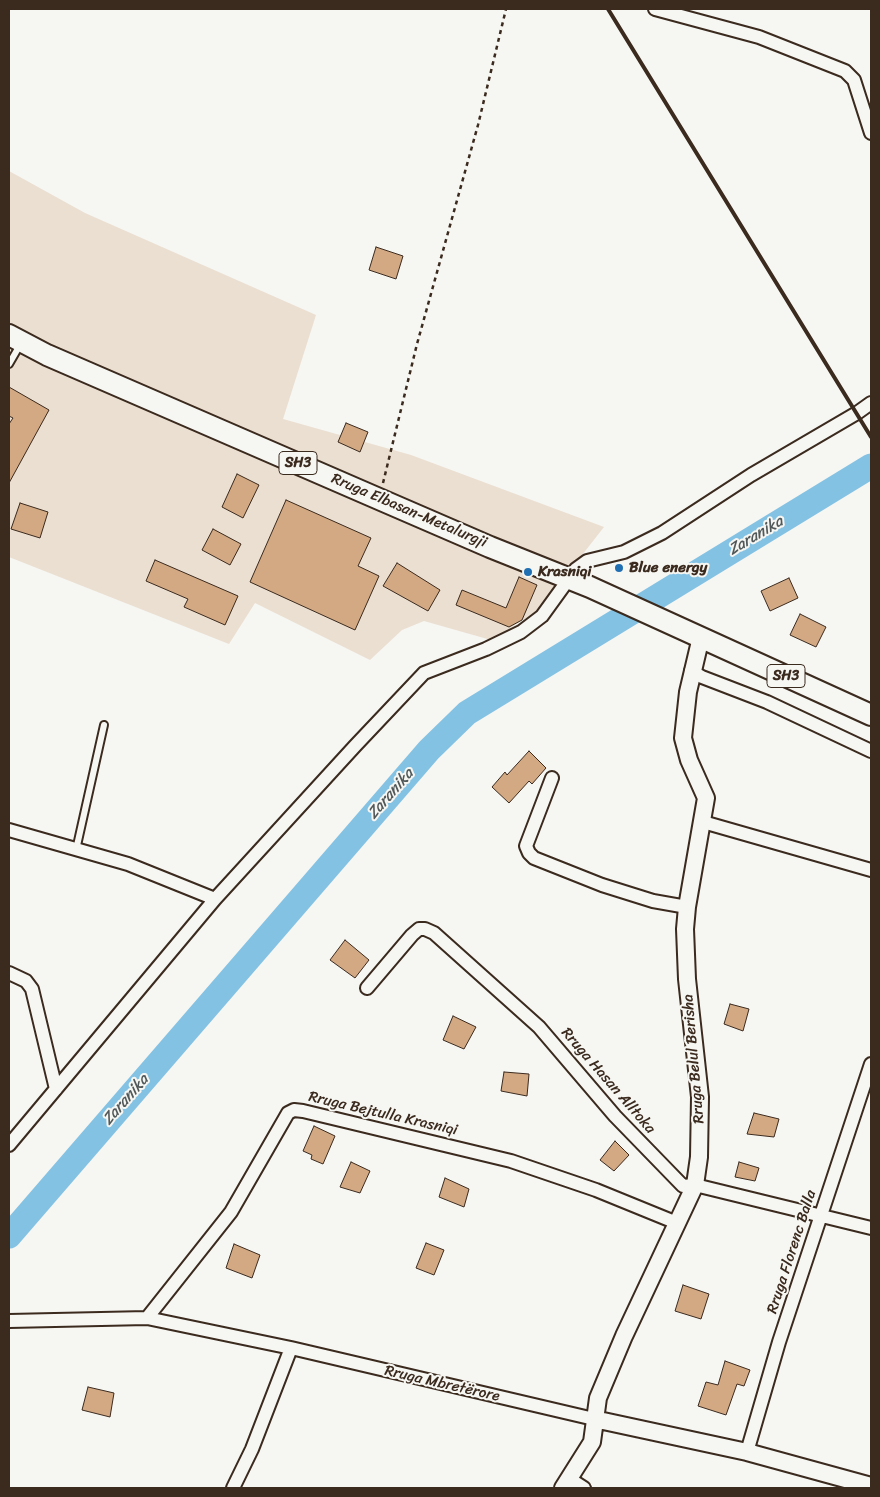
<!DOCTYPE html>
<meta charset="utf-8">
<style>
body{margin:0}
#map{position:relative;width:880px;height:1497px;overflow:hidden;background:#f6f6f2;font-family:Sriracha,sans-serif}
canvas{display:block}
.frame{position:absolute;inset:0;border:10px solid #3b2a1e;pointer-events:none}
</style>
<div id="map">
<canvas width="880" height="1497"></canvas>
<div class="frame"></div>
</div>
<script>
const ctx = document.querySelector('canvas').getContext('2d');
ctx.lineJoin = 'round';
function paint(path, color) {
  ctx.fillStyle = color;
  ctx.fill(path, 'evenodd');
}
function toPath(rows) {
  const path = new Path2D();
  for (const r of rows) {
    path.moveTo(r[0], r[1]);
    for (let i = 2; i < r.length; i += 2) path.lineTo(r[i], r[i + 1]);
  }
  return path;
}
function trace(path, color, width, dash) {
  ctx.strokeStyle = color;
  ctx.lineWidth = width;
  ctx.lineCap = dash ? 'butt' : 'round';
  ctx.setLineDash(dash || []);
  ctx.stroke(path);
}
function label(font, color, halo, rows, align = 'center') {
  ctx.font = font + ' Sriracha,sans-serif';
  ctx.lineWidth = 4;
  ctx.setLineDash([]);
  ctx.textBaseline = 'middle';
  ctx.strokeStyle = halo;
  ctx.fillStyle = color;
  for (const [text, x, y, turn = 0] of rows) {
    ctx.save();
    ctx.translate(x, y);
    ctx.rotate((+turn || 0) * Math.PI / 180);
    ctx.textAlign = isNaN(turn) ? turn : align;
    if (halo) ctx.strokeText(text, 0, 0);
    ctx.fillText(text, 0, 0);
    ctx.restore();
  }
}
const built = toPath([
 [9,171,85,213,316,315,283,419,411,455,604,527,539,610,491,640,424,621,402,630,370,660,255,603,229,644,9,557]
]);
const river = toPath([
 [9,1236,429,750,467,713,871,466]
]);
const building = toPath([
 [376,247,403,256,396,279,369,270,376,247],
 [9,387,49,410,9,483,9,424,13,418,9,416,9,387],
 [346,423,368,432,360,452,338,442,346,423],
 [237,474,259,485,243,518,222,507,237,474],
 [286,500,371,538,358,566,379,576,355,630,250,582,286,500],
 [20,503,48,512,40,538,11,529,20,503],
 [213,529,241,544,230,565,202,550,213,529],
 [155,560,238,596,225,625,184,607,188,599,146,581,155,560],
 [397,563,440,590,428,611,383,586,397,563],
 [519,577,537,585,522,620,509,627,456,605,462,590,506,608,519,577],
 [789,578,798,598,770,611,761,591,789,578],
 [800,614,826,627,816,647,790,635,800,614],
 [529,751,546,768,532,784,529,781,509,803,492,787,505,772,507,775,529,751],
 [345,940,369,960,355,978,330,960,345,940],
 [730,1004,749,1009,743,1031,724,1024,730,1004],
 [453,1016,476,1027,464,1049,443,1040,453,1016],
 [504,1072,529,1074,527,1096,501,1091,504,1072],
 [754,1113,779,1119,774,1137,747,1134,754,1113],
 [314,1126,335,1136,323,1164,311,1159,312,1155,303,1151,314,1126],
 [615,1141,629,1155,614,1171,600,1160,615,1141],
 [351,1162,370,1171,360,1193,340,1187,351,1162],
 [739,1162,759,1168,755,1181,735,1177,739,1162],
 [445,1178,469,1189,464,1207,439,1197,445,1178],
 [426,1243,444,1250,434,1275,416,1268,426,1243],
 [234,1244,260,1255,252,1278,226,1268,234,1244],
 [683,1285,709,1294,701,1319,675,1311,683,1285],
 [725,1361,750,1370,744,1386,737,1384,726,1415,698,1406,706,1382,718,1385,725,1361],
 [88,1387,114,1393,110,1417,82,1410,88,1387]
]);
const path = toPath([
 [383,483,417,344,478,125,506,9]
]);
const service = toPath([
 [9,364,20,345],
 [76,850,104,725]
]);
const minor = toPath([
 [655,9,759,37,845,71,854,80,871,133],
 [691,671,702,677,767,702,871,751],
 [552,778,526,846,529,853,534,858,602,885,653,901,687,907],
 [703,822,871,870],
 [9,830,128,864,215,899],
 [9,973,26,981,32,989,56,1089],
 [367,988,412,935,419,929,425,929,434,933,539,1027,615,1116,683,1186,695,1185,871,1228],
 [9,1145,215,899,355,746,424,673,486,649,521,632,542,616,576,569,587,561,624,552,662,533,751,475,857,413,871,403],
 [147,1318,231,1212,288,1113,294,1110,303,1111,511,1161,596,1190,677,1223],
 [9,1321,147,1318,291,1348,594,1419],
 [747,1452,779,1342,871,1064],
 [570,1479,584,1488],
 [233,1488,252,1449,291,1348]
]);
const tertiary = toPath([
 [594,1419,747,1452,871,1486],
 [563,1488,592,1442,598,1398,624,1336,695,1185,699,1157,700,1097,687,979,685,929,687,907,706,798,689,760,683,738,688,692,701,637]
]);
const primary = toPath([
 [9,335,47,355,379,499,490,547,590,587,871,715]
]);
const rail = toPath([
 [608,9,871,437]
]);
const markers = [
 [619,568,5,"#1f6fb2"],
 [528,572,5,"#1f6fb2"]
];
const shields = [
 [298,463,38],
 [786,676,38]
];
const shieldNames = [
 ["SH3",298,463],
 ["SH3",786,676]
];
const streetNames = [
 ["Rruga Elbasan-Metalurgji",409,511,23],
 ["Rruga Belul Berisha",694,1059,-95],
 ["Rruga Hasan Alltoka",608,1081,49],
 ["Rruga Bejtulla Krasniqi",383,1114,13],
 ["Rruga Florenc Balla",792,1252,-72],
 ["Rruga Mbretërore",442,1384,13]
];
const poiNames = [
 ["Blue energy",629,568],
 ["Krasniqi",538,572]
];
const waterNames = [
 ["Zaranika",756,536,-31],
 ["Zaranika",391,794,-49],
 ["Zaranika",126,1100,-49]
];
paint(built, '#ebdfd1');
trace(river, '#84c2e4', 25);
paint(building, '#d2a983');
trace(building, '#3b2a1e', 1);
trace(service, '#3b2a1e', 10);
trace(minor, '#3b2a1e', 16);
trace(tertiary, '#3b2a1e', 20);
trace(primary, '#3b2a1e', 24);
trace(path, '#3b2a1e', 2.5, [4, 4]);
trace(service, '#f6f6f2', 6);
trace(minor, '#f6f6f2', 12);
trace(tertiary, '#f6f6f2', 16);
trace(primary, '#f6f6f2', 20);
trace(rail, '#3b2a1e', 4);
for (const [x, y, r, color] of markers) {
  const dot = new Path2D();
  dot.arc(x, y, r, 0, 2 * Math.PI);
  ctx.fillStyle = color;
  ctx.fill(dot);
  trace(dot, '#f6f6f2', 2);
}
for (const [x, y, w] of shields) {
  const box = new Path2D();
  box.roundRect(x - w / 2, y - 11.5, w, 23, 4);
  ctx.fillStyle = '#f6f6f2';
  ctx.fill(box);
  trace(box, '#3b2a1e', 1);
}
label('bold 14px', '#3b2a1e', null, shieldNames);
label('15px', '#3b2a1e', '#f6f6f2', streetNames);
label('bold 15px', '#3b2a1e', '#f6f6f2', poiNames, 'left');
label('italic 16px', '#515859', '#f6f6f2', waterNames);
</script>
